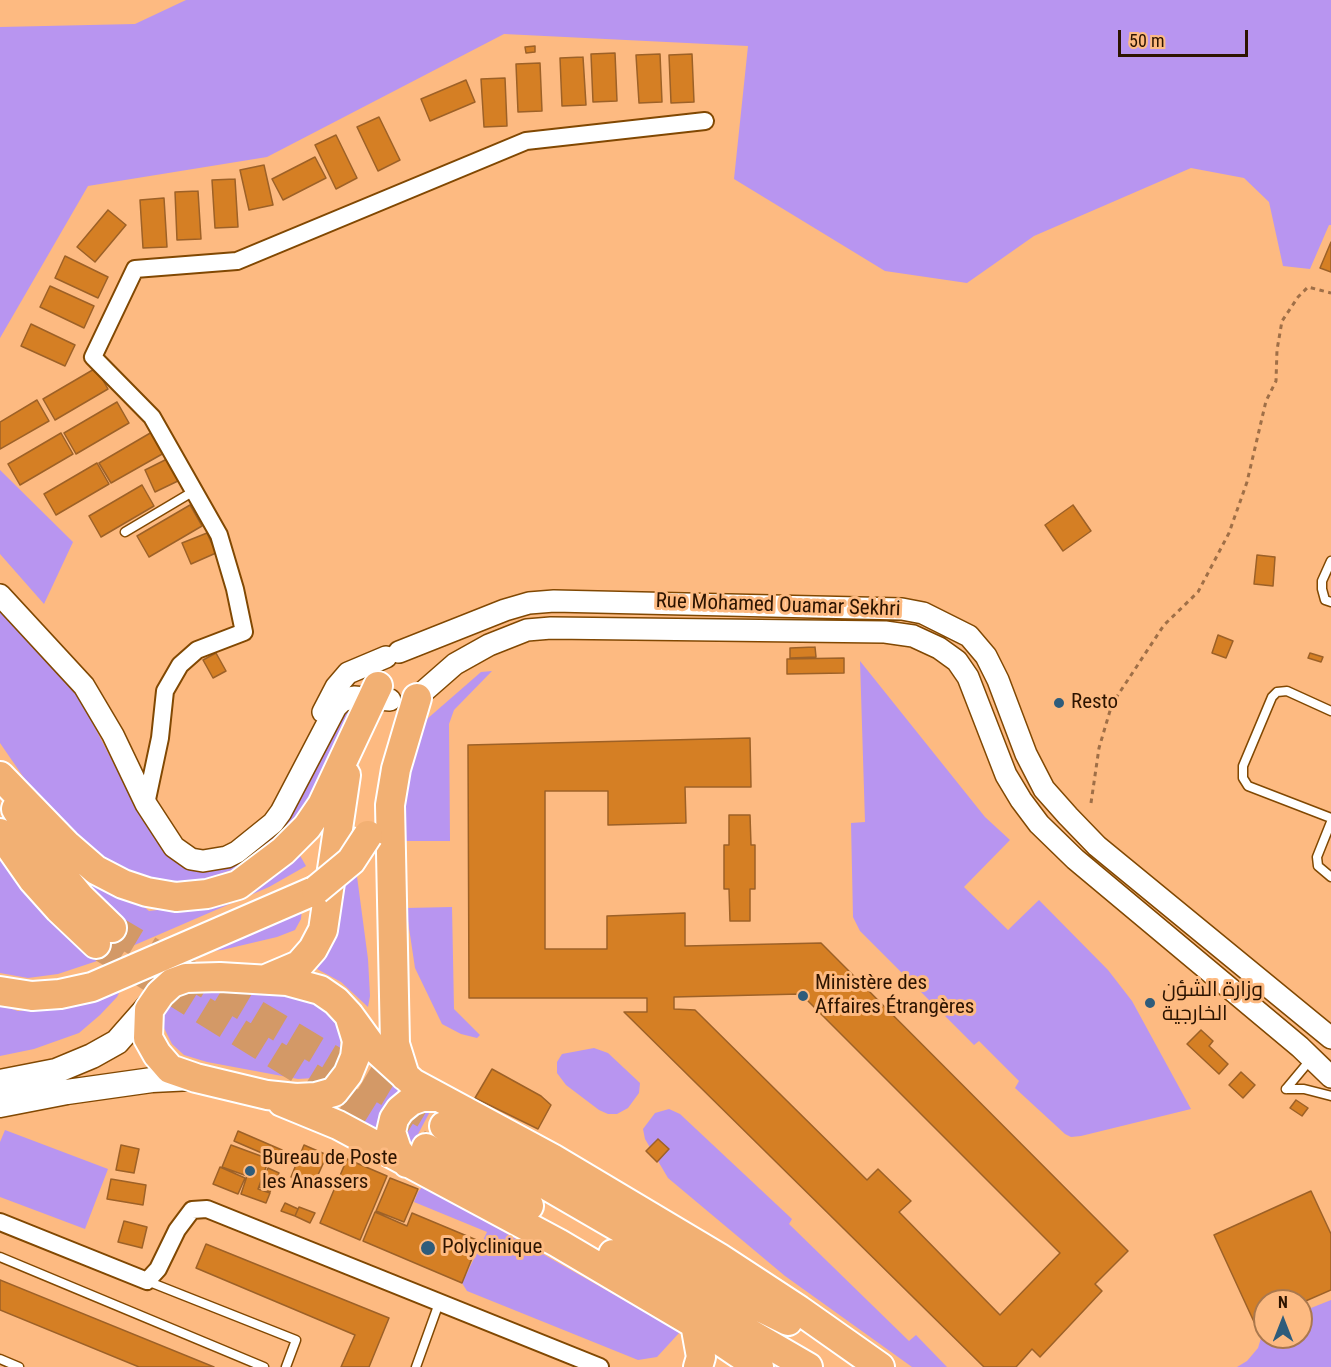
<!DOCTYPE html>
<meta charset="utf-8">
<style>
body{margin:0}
#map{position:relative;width:1331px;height:1367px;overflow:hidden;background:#fdba81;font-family:"Roboto Condensed",sans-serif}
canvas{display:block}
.north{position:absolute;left:1253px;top:1289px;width:60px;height:60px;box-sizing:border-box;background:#fdba81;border:2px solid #aa784d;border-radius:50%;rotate:0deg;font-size:16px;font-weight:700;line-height:24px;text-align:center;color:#2d1400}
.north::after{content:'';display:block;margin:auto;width:21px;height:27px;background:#2e5c7b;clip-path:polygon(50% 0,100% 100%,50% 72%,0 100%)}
.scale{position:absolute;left:1118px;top:30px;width:130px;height:27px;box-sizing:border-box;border:3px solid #2d1400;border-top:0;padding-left:8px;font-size:18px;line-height:21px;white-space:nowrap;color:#2d1400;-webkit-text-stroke:4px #fdba81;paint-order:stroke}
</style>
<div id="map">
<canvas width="1331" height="1367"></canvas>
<div class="north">N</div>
<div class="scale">50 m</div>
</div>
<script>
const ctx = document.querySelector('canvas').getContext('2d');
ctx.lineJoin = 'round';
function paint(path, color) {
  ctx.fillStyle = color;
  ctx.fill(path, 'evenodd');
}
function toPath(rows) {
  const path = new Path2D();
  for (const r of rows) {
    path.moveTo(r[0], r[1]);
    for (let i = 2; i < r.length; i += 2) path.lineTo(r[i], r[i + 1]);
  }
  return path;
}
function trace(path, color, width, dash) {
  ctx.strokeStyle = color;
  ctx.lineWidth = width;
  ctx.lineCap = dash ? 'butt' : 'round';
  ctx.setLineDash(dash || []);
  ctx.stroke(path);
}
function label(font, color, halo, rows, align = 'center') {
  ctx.font = font + ' "Roboto Condensed",Cairo,sans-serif';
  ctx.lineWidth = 6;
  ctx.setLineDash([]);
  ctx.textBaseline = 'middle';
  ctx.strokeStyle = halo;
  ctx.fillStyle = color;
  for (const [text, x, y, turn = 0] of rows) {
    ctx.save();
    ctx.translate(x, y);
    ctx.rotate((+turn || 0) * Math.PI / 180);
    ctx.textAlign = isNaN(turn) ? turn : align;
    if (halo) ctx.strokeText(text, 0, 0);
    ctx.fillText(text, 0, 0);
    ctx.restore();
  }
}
const green = toPath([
 [186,0,1331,0,1331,225,1329,225,1310,269,1283,266,1269,202,1244,178,1191,168,1034,236,967,283,885,271,734,179,748,46,504,34,267,157,88,186,0,338,0,27,135,24],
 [0,470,73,542,44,604,0,554],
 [0,601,78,695,129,793,166,851,246,857,333,716,356,707,315,801,269,848,235,869,204,879,183,882,156,881,136,876,105,858,48,809,22,775,0,743],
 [860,661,985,817,1010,840,964,887,1008,930,1039,900,1108,970,1132,1001,1191,1109,1081,1136,1071,1137,1065,1134,1015,1088,1019,1081,979,1041,974,1045,860,931,853,917,851,823,865,822],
 [492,671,454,710,449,724,450,841,406,841,406,776,427,719,481,672],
 [0,851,117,915,64,858,117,893,117,898,142,905,149,911,200,905,298,852,306,866,269,887,100,960,58,974,28,978,0,973],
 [356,869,368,959,370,996,368,1007,341,982,317,969,335,941,339,927,343,884],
 [452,907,454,1009,480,1035,477,1038,461,1034,442,1024,415,968,406,908],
 [302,908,301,919,295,930,277,937,222,950,198,952],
 [124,983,117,997,100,1015,79,1033,34,1049,0,1056,0,1005,18,1011,53,1007],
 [187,988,307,993,335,1014,340,1032,340,1048,336,1061,329,1071,314,1078,298,1079,207,1062,184,1055,172,1044,164,1028,164,1015,171,1001],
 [594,1048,608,1053,640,1083,639,1093,628,1108,617,1114,608,1114,599,1110,566,1085,557,1073,557,1062,562,1054],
 [377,1067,412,1094,387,1141,336,1114,356,1098,373,1076],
 [433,1106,409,1151,404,1146,405,1114],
 [669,1109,680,1114,792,1219,789,1224,909,1341,916,1335,947,1367,912,1367,785,1276,668,1178,645,1139,643,1129,655,1113],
 [5,1130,108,1169,85,1229,0,1197,0,1142],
 [423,1186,680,1332,657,1357,638,1360,467,1291,462,1283,487,1232,414,1202,418,1192],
 [1331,1300,1331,1367,1237,1367,1247,1361,1258,1348,1264,1328,1265,1337,1301,1337,1301,1312]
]);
const building = toPath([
 [535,46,535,52,526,53,525,47,535,46],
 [615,53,617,101,593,102,591,54,615,53],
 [660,54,662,102,639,103,636,55,660,54],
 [692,54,694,102,671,103,669,55,692,54],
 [583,57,586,105,562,106,560,58,583,57],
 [540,63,542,111,518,112,516,64,540,63],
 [505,78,507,126,484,127,481,79,505,78],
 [466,80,475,102,430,121,421,99,466,80],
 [379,117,400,160,378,171,357,127,379,117],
 [336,135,357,178,336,189,315,145,336,135],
 [315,157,326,178,283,200,272,179,315,157],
 [264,165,273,205,249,210,240,170,264,165],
 [235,179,238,227,215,228,212,180,235,179],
 [198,191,201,239,177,240,175,192,198,191],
 [164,198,167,247,143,248,140,200,164,198],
 [108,210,126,225,95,262,77,247,108,210],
 [1331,242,1331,272,1320,268,1331,242],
 [65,256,108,277,98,298,55,278,65,256],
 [50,286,94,306,84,328,40,307,50,286],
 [31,324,75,345,65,366,21,346,31,324],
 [96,368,108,389,55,420,43,399,96,368],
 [37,400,49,421,0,449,0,422,37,400],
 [117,402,129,423,76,454,64,433,117,402],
 [152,432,164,453,111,483,99,463,152,432],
 [61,433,73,454,20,485,8,464,61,433],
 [169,458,180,480,155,492,145,470,169,458],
 [97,463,109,484,56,515,44,494,97,463],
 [142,485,154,506,101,537,89,516,142,485],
 [190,505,202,526,149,557,137,536,190,505],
 [1073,505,1091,531,1063,551,1045,525,1073,505],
 [207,533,216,553,191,564,182,543,207,533],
 [1257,555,1275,557,1273,586,1254,584,1257,555],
 [1218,635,1233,641,1226,658,1212,653,1218,635],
 [815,647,816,657,790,658,790,648,815,647],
 [216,653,226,671,213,678,203,660,216,653],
 [1310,653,1323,657,1321,662,1308,658,1310,653],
 [844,658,844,673,787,674,787,659,844,658],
 [750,738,751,787,685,787,686,823,608,825,608,791,545,791,545,949,607,949,607,916,685,913,685,946,821,943,1128,1251,1095,1284,1102,1291,1040,1357,1032,1349,1016,1367,984,1367,624,1012,647,1012,647,998,469,998,468,745,750,738],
 [801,994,1060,1253,1000,1315,899,1212,911,1201,878,1169,867,1180,695,1010,674,1009,674,997,801,994],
 [729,815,750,815,751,845,755,845,755,889,750,889,750,921,730,921,729,889,724,889,724,845,729,845,729,815],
 [1201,1030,1213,1041,1209,1046,1228,1064,1219,1074,1187,1044,1201,1030],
 [492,1069,541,1096,551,1105,538,1129,475,1098,492,1069],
 [1241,1072,1255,1085,1243,1098,1229,1085,1241,1072],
 [1296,1100,1308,1108,1302,1116,1290,1108,1296,1100],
 [238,1131,282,1150,278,1160,234,1141,238,1131],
 [658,1139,669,1149,657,1162,646,1151,658,1139],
 [121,1145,139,1149,134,1173,116,1170,121,1145],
 [231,1145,269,1159,258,1189,270,1193,266,1203,241,1194,247,1176,222,1167,231,1145],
 [304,1145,327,1155,313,1186,291,1177,304,1145],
 [347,1159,387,1176,360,1240,320,1223,347,1159],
 [220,1167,245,1178,238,1194,213,1184,220,1167],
 [268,1168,279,1173,270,1192,259,1187,268,1168],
 [390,1178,418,1189,404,1222,376,1211,390,1178],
 [111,1179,146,1185,143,1205,107,1199,111,1179],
 [1311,1191,1331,1234,1331,1290,1301,1303,1301,1301,1265,1301,1265,1320,1255,1324,1214,1235,1311,1191],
 [285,1203,298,1209,295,1216,281,1211,285,1203],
 [299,1207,315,1213,310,1223,295,1216,299,1207],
 [375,1212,407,1226,412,1213,479,1241,462,1283,363,1241,375,1212],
 [124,1221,147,1227,142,1248,118,1242,124,1221],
 [206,1244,389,1318,369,1367,341,1367,355,1335,196,1268,206,1244],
 [0,1280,214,1367,139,1367,0,1310,0,1280]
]);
const trunkTunnel = toPath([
 [112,928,444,1126],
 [96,944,426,1148]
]);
const path = toPath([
 [1091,803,1099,748,1112,704,1164,625,1198,592,1229,533,1247,482,1266,401,1276,381,1277,350,1282,321,1298,297,1308,287,1331,293]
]);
const service = toPath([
 [125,532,194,491],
 [1331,561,1322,581,1322,589,1325,600,1331,602],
 [1331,711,1287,691,1277,692,1272,697,1243,766,1243,778,1248,786,1331,818],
 [1331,822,1317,857,1318,866,1331,877],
 [1286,1089,1304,1089,1331,1096],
 [1286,1089,1311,1059],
 [0,1257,264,1367],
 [147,1281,296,1340,286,1367],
 [0,1359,19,1367],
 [416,1367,439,1303]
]);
const minor = toPath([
 [146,804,160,738,165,691,180,665,197,650,244,632,235,589,219,535,152,417,93,357,135,269,237,261,526,141,705,121],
 [0,1222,147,1281,158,1269,177,1230,192,1210,207,1209,600,1367]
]);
const tertiary = toPath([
 [0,595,84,686,113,735,146,804,174,847,191,859,203,861,227,857,237,852,273,823,281,812,336,707,342,701,354,697,390,700],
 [399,652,505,610,529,603,554,601,902,609,923,613,969,636,986,656,998,680,1026,754,1044,789,1068,816,1097,846,1331,1038],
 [423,692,455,664,489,645,527,630,551,628,885,632,913,636,939,648,957,661,968,677,1006,775,1021,800,1039,824,1075,859,1300,1047,1331,1077],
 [323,712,336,687,348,673,386,657]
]);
const secondary = toPath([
 [0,1082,56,1071,92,1056,117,1042,154,1000],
 [0,1105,67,1092,152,1080,193,1078]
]);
const trunk = toPath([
 [0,776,66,844,96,870,123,884,147,892,176,897,207,894,238,885,283,851,307,827,322,805,378,686],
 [16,809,40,848,80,897,112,928],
 [0,833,33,880,59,909,96,944],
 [266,979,299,965,313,949,323,930,346,775],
 [0,991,32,996,60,994,92,987,316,890],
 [349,1015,357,1041,355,1057,348,1074,334,1092,316,1097,296,1098,267,1095,196,1078,170,1069,157,1054,148,1038,149,1010,160,994,172,983,186,978,220,977,287,981,320,990,336,1001,349,1015,370,1044,413,1083,552,1158,718,1257,799,1310,880,1367],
 [405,1076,395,1044,390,805,396,769,417,698],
 [282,1102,338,1125,558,1243,695,1324,759,1367],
 [444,1126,737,1296,788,1321],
 [426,1148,529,1206],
 [407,1163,397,1150,391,1132,394,1119,400,1110,411,1101,422,1097,437,1097],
 [613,1254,808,1367],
 [695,1324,701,1357,698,1367]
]);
const trunkBridge = toPath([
 [316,890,351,861,368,835]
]);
const markers = [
 [1059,703,6,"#2e5c7b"],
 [803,996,6,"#2e5c7b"],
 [1150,1003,6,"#2e5c7b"],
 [250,1171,6,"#2e5c7b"],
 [428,1248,8,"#2e5c7b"]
];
const streetNames = [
 ["Rue Mohamed Ouamar Sekhri",778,606,2]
];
const poiNames = [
 ["Resto",1071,703],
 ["Ministère des",815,984],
 ["Affaires Étrangères",815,1008],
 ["وزارة الشؤن",1162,991],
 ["الخارجية",1162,1015],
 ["Bureau de Poste",262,1159],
 ["les Anassers",262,1183],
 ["Polyclinique",442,1248]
];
paint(green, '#b895f0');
paint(building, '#d57f24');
trace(building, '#9d6127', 1.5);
trace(trunkTunnel, '#d39967', 28, [28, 14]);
trace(service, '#814802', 11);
trace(minor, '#814802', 20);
trace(tertiary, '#814802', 24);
trace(secondary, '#814802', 27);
trace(trunk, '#fff', 32);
trace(path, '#9f6f47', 3, [4.5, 4.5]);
trace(service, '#fff', 8);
trace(minor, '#fff', 16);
trace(tertiary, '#fff', 21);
trace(secondary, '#fff', 24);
trace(trunk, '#f2b073', 28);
trace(trunkBridge, '#fff', 32, []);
trace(trunkBridge, '#f2b073', 28);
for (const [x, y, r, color] of markers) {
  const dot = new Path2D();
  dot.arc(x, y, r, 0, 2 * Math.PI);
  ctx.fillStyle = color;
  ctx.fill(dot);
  trace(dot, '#fdba81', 2);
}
label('21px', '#2d1400', '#fdba81', streetNames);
label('21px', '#2d1400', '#fdba81', poiNames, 'left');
</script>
